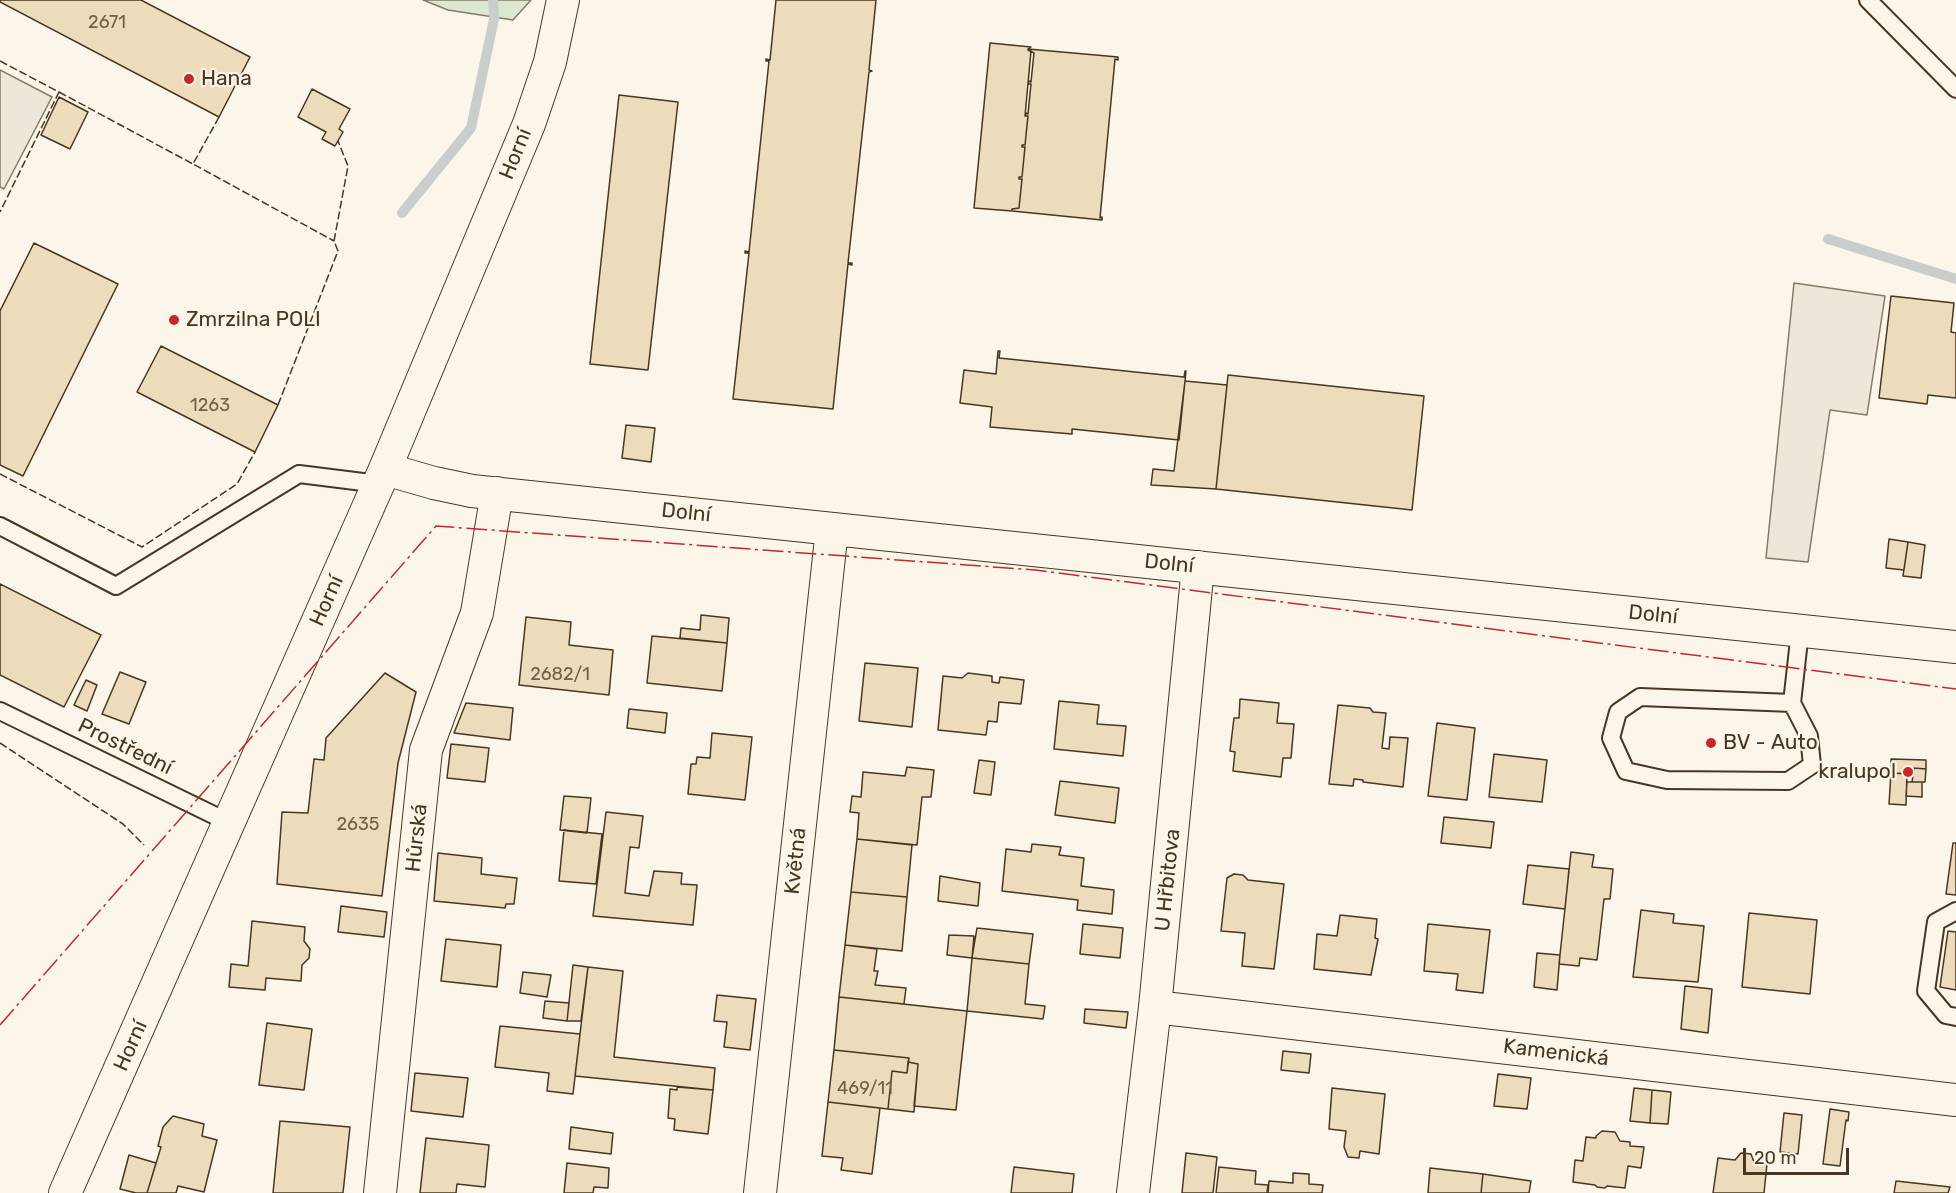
<!DOCTYPE html>
<meta charset="utf-8">
<style>
body{margin:0}
#map{position:relative;width:1956px;height:1193px;overflow:hidden;background:#fbf6e9;font-family:Rubik,sans-serif}
canvas{display:block}
.scale{position:absolute;left:1743px;top:1148px;width:106px;height:27px;box-sizing:border-box;border:3px solid #4a3520;border-top:0;padding-left:8px;font-size:18px;line-height:21px;white-space:nowrap;color:#4a3520;-webkit-text-stroke:4px #fbf6e9;paint-order:stroke}
</style>
<div id="map">
<canvas width="1956" height="1193"></canvas>
<div class="scale">20 m</div>
</div>
<script>
const ctx = document.querySelector('canvas').getContext('2d');
ctx.lineJoin = 'round';
function paint(path, color) {
  ctx.fillStyle = color;
  ctx.fill(path, 'evenodd');
}
function toPath(rows) {
  const path = new Path2D();
  for (const r of rows) {
    path.moveTo(r[0], r[1]);
    for (let i = 2; i < r.length; i += 2) path.lineTo(r[i], r[i + 1]);
  }
  return path;
}
function trace(path, color, width, dash) {
  ctx.strokeStyle = color;
  ctx.lineWidth = width;
  ctx.lineCap = dash ? 'butt' : 'round';
  ctx.setLineDash(dash || []);
  ctx.stroke(path);
}
function label(font, color, halo, rows, align = 'center') {
  ctx.font = font + ' Rubik,sans-serif';
  ctx.lineWidth = 4.5;
  ctx.setLineDash([]);
  ctx.textBaseline = 'middle';
  ctx.strokeStyle = halo;
  ctx.fillStyle = color;
  for (const [text, x, y, turn = 0] of rows) {
    ctx.save();
    ctx.translate(x, y);
    ctx.rotate((+turn || 0) * Math.PI / 180);
    ctx.textAlign = isNaN(turn) ? turn : align;
    if (halo) ctx.strokeText(text, 0, 0);
    ctx.fillText(text, 0, 0);
    ctx.restore();
  }
}
const green = toPath([
 [423,0,531,0,513,20,448,10,423,0]
]);
const parking = toPath([
 [0,70,52,97,4,189,0,187,0,70],
 [1794,283,1885,296,1867,415,1830,410,1808,562,1766,558,1794,283]
]);
const stream = toPath([
 [402,213,471,128,494,19,493,0],
 [1828,239,1956,279]
]);
const building = toPath([
 [0,0,141,0,250,57,219,117,0,2,0,0],
 [776,0,876,0,869,70,872,71,869,72,848,263,852,263,852,265,848,264,833,409,733,399,749,253,745,253,745,251,749,252,769,61,766,61,766,59,770,60,776,0],
 [990,43,1031,47,1028,49,1028,50,1031,51,1025,116,1028,116,1025,145,1022,145,1022,147,1025,147,1022,177,1019,177,1019,179,1022,179,1019,208,1012,209,1012,211,974,208,990,43],
 [1028,49,1118,57,1118,60,1115,59,1100,218,1102,217,1102,220,1012,211,1012,209,1019,208,1022,179,1019,179,1019,177,1022,177,1025,147,1022,147,1022,145,1025,145,1028,116,1025,116,1026,113,1028,114,1031,84,1028,84,1029,81,1031,82,1034,53,1028,50,1028,49],
 [312,89,350,109,339,129,343,132,335,146,322,139,326,132,298,117,312,89],
 [619,95,678,102,648,370,590,364,619,95],
 [59,97,88,112,70,149,41,135,59,97],
 [34,243,118,284,23,476,0,465,0,311,34,243],
 [1891,296,1954,303,1951,332,1956,333,1956,398,1928,395,1927,404,1879,398,1891,296],
 [161,346,278,405,255,452,137,392,161,346],
 [998,351,1000,351,999,358,1184,377,1185,371,1186,371,1179,440,1072,429,1072,434,990,427,992,407,960,403,964,370,996,374,998,351],
 [1228,375,1424,396,1412,510,1216,489,1228,375],
 [1185,381,1227,385,1216,489,1151,485,1153,469,1174,471,1185,381],
 [626,425,655,428,651,462,622,458,626,425],
 [1889,539,1908,542,1904,570,1886,568,1889,539],
 [1908,542,1925,545,1921,578,1903,576,1908,542],
 [0,584,101,635,64,707,0,675,0,584],
 [701,615,729,618,727,643,680,638,681,628,700,630,701,615],
 [526,617,571,622,569,645,613,650,609,695,519,685,526,617],
 [652,636,727,643,722,691,647,683,652,636],
 [865,663,918,668,912,727,859,721,865,663],
 [120,672,146,682,129,724,102,714,120,672],
 [385,673,416,692,398,763,382,896,277,884,282,812,308,813,314,759,324,760,326,738,385,673],
 [968,673,992,676,992,682,999,683,1000,677,1024,680,1021,704,999,702,997,722,988,721,986,735,938,730,943,676,962,678,968,673],
 [86,680,97,685,87,711,74,705,86,680],
 [1240,699,1279,703,1277,723,1294,724,1291,758,1283,758,1281,777,1233,771,1235,752,1230,751,1234,718,1239,718,1240,699],
 [1059,701,1099,705,1097,724,1126,726,1123,756,1054,749,1059,701],
 [466,703,513,708,510,740,454,733,466,703],
 [1338,705,1370,708,1373,712,1386,713,1382,748,1389,749,1390,737,1408,738,1403,787,1363,782,1363,780,1354,779,1353,786,1329,784,1338,705],
 [629,709,667,713,665,733,627,728,629,709],
 [1437,723,1475,728,1467,800,1428,796,1437,723],
 [712,733,752,737,745,800,688,794,691,764,696,764,697,757,710,758,712,733],
 [451,744,489,748,485,782,447,778,451,744],
 [1494,754,1547,760,1542,802,1489,797,1494,754],
 [1891,759,1926,760,1926,769,1914,768,1914,774,1891,773,1891,759],
 [979,760,995,762,991,795,974,793,979,760],
 [907,767,934,770,931,797,922,797,917,845,857,839,859,813,850,812,852,796,861,797,863,772,905,776,907,767],
 [1914,768,1926,769,1925,782,1912,782,1914,768],
 [1891,773,1907,774,1906,805,1889,804,1891,773],
 [1060,781,1119,788,1115,823,1055,815,1060,781],
 [1907,782,1922,782,1922,797,1906,796,1907,782],
 [564,796,591,798,587,833,560,830,564,796],
 [606,812,643,816,639,848,630,847,625,893,649,896,654,871,682,873,681,884,697,885,693,925,593,916,606,812],
 [1444,817,1494,822,1491,848,1441,843,1444,817],
 [564,830,602,834,596,884,559,881,564,830],
 [857,839,912,845,907,897,851,892,857,839],
 [1953,843,1956,843,1956,895,1946,894,1953,843],
 [1032,844,1061,847,1059,855,1084,858,1081,886,1114,890,1112,914,1077,910,1078,900,1002,891,1006,849,1031,852,1032,844],
 [1571,852,1594,855,1592,867,1613,869,1610,899,1604,899,1597,960,1580,958,1579,966,1559,964,1571,852],
 [438,853,482,858,481,874,517,878,514,904,506,904,505,908,434,901,438,853],
 [1528,865,1569,869,1565,909,1523,904,1528,865],
 [1234,874,1243,875,1248,880,1284,884,1274,969,1242,966,1245,933,1221,931,1227,878,1234,874],
 [940,876,980,883,978,906,938,901,940,876],
 [851,892,907,897,902,951,845,945,851,892],
 [341,906,387,912,384,937,338,932,341,906],
 [1641,910,1674,914,1673,923,1704,926,1698,982,1633,977,1641,910],
 [1749,913,1817,920,1810,994,1742,987,1749,913],
 [1340,915,1377,919,1375,938,1378,939,1371,975,1314,969,1317,934,1337,936,1340,915],
 [252,921,305,927,304,941,310,949,309,958,302,965,301,981,266,978,265,990,229,987,231,964,248,966,252,921],
 [1083,924,1123,928,1120,958,1080,954,1083,924],
 [1428,924,1490,930,1483,993,1456,990,1458,974,1424,971,1428,924],
 [977,928,1033,934,1029,964,972,958,977,928],
 [1948,931,1956,932,1956,990,1940,987,1948,931],
 [949,935,974,936,972,958,947,955,949,935],
 [446,939,501,945,497,987,441,981,446,939],
 [845,945,877,949,874,971,878,971,875,985,906,988,904,1004,839,997,845,945],
 [1537,953,1560,955,1557,990,1534,987,1537,953],
 [972,958,1029,964,1025,1004,1045,1006,1043,1019,967,1011,972,958],
 [573,965,588,967,581,1021,567,1021,573,965],
 [588,967,623,971,614,1057,715,1068,713,1090,575,1076,588,967],
 [523,972,551,975,547,997,520,993,523,972],
 [1685,986,1712,989,1708,1033,1681,1029,1685,986],
 [717,995,756,999,750,1050,724,1047,727,1022,714,1021,717,995],
 [839,997,967,1011,956,1110,914,1106,918,1064,908,1062,909,1058,834,1050,839,997],
 [545,1001,569,1003,567,1021,543,1018,545,1001],
 [1085,1009,1128,1012,1126,1028,1084,1023,1085,1009],
 [267,1023,312,1029,304,1090,259,1085,267,1023],
 [500,1026,580,1034,573,1094,547,1091,549,1073,495,1067,500,1026],
 [834,1050,909,1058,907,1073,892,1071,888,1109,828,1102,834,1050],
 [1283,1051,1311,1054,1309,1073,1281,1070,1283,1051],
 [908,1062,918,1064,914,1112,888,1109,892,1071,907,1073,908,1062],
 [415,1073,468,1078,463,1117,411,1111,415,1073],
 [1498,1074,1531,1078,1527,1109,1494,1106,1498,1074],
 [677,1087,713,1090,708,1134,674,1130,675,1119,668,1118,670,1089,677,1090,677,1087],
 [1332,1088,1385,1094,1379,1154,1360,1151,1359,1158,1348,1157,1344,1147,1346,1131,1329,1129,1332,1088],
 [1634,1088,1652,1090,1650,1123,1630,1121,1634,1088],
 [1652,1090,1671,1092,1668,1124,1650,1123,1652,1090],
 [828,1102,880,1108,872,1174,841,1170,843,1158,822,1156,828,1102],
 [1830,1109,1849,1112,1848,1121,1846,1120,1840,1166,1823,1164,1830,1109],
 [1784,1113,1802,1115,1798,1154,1780,1152,1784,1113],
 [173,1116,204,1124,202,1136,217,1140,204,1192,178,1186,176,1193,147,1193,161,1147,158,1146,163,1127,173,1116],
 [280,1121,350,1127,343,1193,273,1193,280,1121],
 [571,1127,613,1133,611,1154,569,1149,571,1127],
 [1602,1131,1615,1132,1620,1141,1630,1142,1630,1146,1644,1147,1641,1168,1628,1166,1625,1188,1607,1186,1605,1188,1597,1187,1595,1185,1573,1182,1575,1160,1583,1161,1586,1137,1596,1138,1596,1136,1602,1131],
 [426,1138,489,1145,485,1187,457,1184,456,1193,420,1193,426,1138],
 [1186,1153,1217,1157,1213,1193,1182,1193,1186,1153],
 [1741,1153,1751,1154,1754,1162,1767,1164,1764,1193,1713,1193,1718,1158,1735,1160,1741,1153],
 [129,1155,156,1163,147,1193,136,1193,120,1189,129,1155],
 [567,1163,609,1168,608,1188,594,1187,593,1193,564,1193,567,1163],
 [1014,1167,1074,1174,1072,1193,1011,1193,1014,1167],
 [1219,1167,1256,1171,1255,1184,1268,1185,1267,1193,1216,1193,1219,1167],
 [1430,1168,1483,1174,1481,1193,1428,1193,1430,1168],
 [1293,1173,1309,1174,1309,1184,1323,1185,1322,1193,1268,1193,1269,1181,1293,1183,1293,1173],
 [1483,1174,1531,1181,1529,1193,1481,1193,1483,1174],
 [1896,1181,1950,1187,1948,1193,1894,1193,1896,1181]
]);
const lane = toPath([
 [1868,0,1956,89],
 [0,526,116,586,299,474,379,484],
 [1792,703,1809,736,1812,765,1788,781,1667,780,1626,771,1611,738,1618,712,1640,697,1792,703,1800,631],
 [0,711,230,823],
 [1956,911,1936,922,1926,991,1946,1015,1956,1017]
]);
const street = toPath([
 [385,469,434,483,472,491,1956,647],
 [1155,1007,1956,1100],
 [65,1193,385,469,529,124,550,62,563,0],
 [380,1193,426,750,477,613,497,493],
 [760,1193,832,529],
 [1133,1193,1155,1007,1198,567]
]);
const fence = toPath([
 [0,61,59,92,0,212],
 [59,92,193,164],
 [219,117,193,164,334,241],
 [278,405,338,251,334,241,348,166,338,141],
 [0,474,142,547,237,484,255,452],
 [0,743,123,824,144,845]
]);
const power = toPath([
 [0,1025,436,526,1035,570,1956,689]
]);
const markers = [
 [189,79,6,"#c62828"],
 [174,320,6,"#c62828"],
 [1711,743,6,"#c62828"],
 [1908,772,6,"#c62828"]
];
const numberNames = [
 ["2671",107,23],
 ["1263",210,406],
 ["2682/1",560,675],
 ["2635",358,825],
 ["469/11",865,1089]
];
const poiNames = [
 ["Hana",201,79],
 ["Zmrzilna POLI",186,320],
 ["BV - Auto",1723,743],
 ["kralupol",1896,772,"right"]
];
const streetNames = [
 ["Horní",516,154,-68],
 ["Dolní",686,513,6],
 ["Dolní",1169,564,6],
 ["Horní",327,601,-66],
 ["Dolní",1653,615,6],
 ["Prostřední",125,747,26],
 ["Hůrská",417,838,-84],
 ["Květná",796,861,-84],
 ["U Hřbitova",1168,880,-84],
 ["Horní",131,1046,-66],
 ["Kamenická",1556,1053,7]
];
paint(green, '#dce7d0');
trace(green, '#887966', 1.5);
paint(parking, '#ede7d9');
trace(parking, '#887966', 1.5);
trace(stream, '#c9cecd', 10);
paint(building, '#ecdcbc');
trace(building, '#4a3520', 1.5);
trace(lane, '#4a3520', 20);
trace(street, '#4a3520', 34);
trace(lane, '#fbf6e9', 16);
trace(street, '#fbf6e9', 32);
trace(fence, '#4a3520', 1.5, [8, 3]);
trace(power, '#c62828', 1.5, [21, 4.5, 3, 4.5]);
for (const [x, y, r, color] of markers) {
  const dot = new Path2D();
  dot.arc(x, y, r, 0, 2 * Math.PI);
  ctx.fillStyle = color;
  ctx.fill(dot);
  trace(dot, '#fbf6e9', 2);
}
label('18px', '#725f47', null, numberNames);
label('21px', '#4a3520', '#fbf6e9', poiNames, 'left');
label('21px', '#4a3520', '#fbf6e9', streetNames);
</script>
